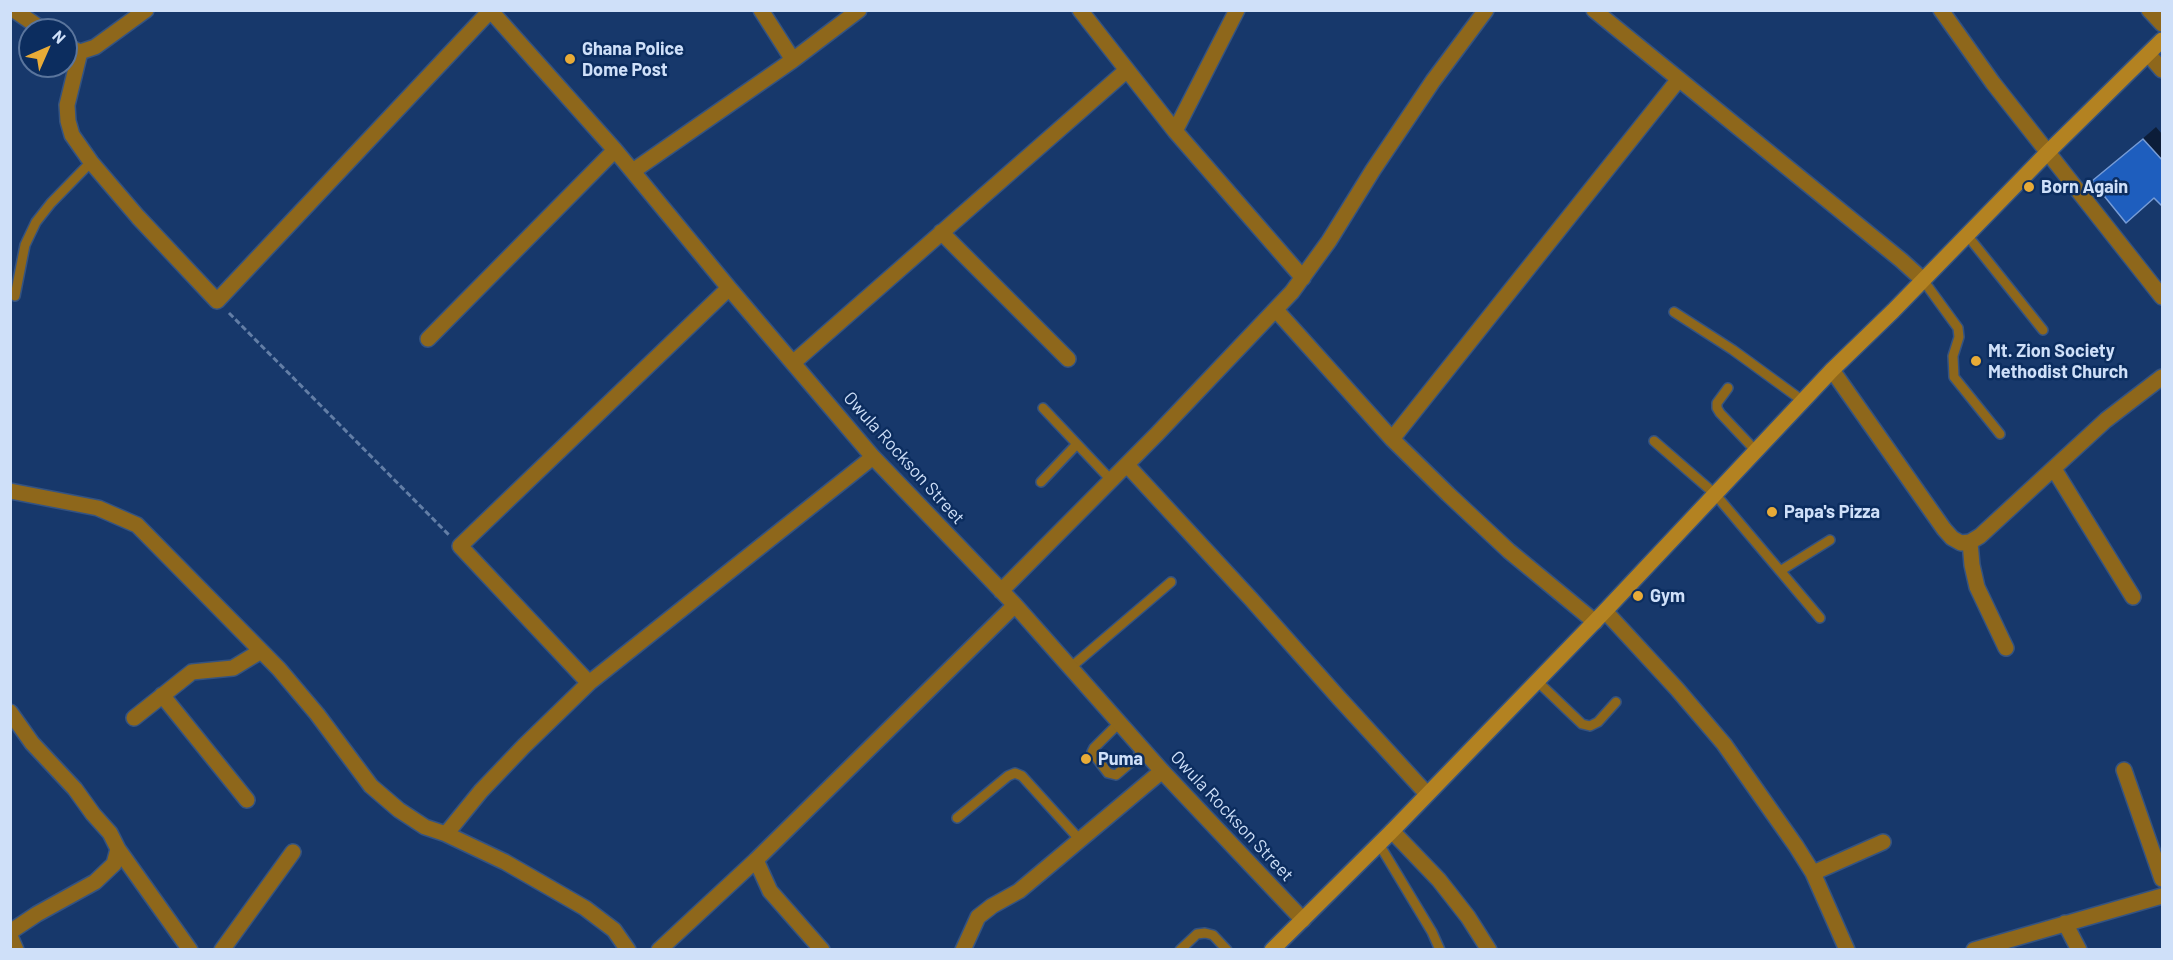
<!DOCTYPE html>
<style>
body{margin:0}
#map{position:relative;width:2173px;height:960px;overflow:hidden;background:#17386b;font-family:Barlow,sans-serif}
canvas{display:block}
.frame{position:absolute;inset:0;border:12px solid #cfe0f9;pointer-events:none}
.north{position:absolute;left:18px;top:18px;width:60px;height:60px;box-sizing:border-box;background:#0c2d5f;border:2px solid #5a759d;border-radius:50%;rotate:45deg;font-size:16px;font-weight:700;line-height:24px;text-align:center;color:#cfe0f9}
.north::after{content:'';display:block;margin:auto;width:21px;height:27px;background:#e8ab37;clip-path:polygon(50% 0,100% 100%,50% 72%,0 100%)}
</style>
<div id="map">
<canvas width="2173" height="960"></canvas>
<div class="frame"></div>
<div class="north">N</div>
</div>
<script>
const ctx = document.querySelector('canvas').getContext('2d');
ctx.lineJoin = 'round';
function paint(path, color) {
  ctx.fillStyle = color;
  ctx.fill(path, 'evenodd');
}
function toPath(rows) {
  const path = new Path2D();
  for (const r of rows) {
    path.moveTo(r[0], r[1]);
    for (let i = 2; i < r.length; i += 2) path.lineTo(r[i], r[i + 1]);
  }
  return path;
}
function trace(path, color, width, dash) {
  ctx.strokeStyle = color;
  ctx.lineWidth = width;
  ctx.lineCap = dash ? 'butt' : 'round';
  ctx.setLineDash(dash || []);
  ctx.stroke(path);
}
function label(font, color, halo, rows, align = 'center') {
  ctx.font = font + ' Barlow,sans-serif';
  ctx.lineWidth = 5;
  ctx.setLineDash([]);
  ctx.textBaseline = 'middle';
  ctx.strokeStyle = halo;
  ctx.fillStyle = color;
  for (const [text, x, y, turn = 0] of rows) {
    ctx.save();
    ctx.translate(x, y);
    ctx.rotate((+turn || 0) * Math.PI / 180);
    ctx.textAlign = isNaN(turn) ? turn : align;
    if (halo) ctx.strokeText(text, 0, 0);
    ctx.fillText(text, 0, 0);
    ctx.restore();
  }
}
const shadow = toPath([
 [2156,127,2162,134,2162,198,2094,181]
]);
const building = toPath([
 [2143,139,2163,161,2163,207,2154,198,2126,223,2092,181,2143,139]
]);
const path = toPath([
 [229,313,450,536]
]);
const lane = toPath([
 [1967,235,2043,330],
 [1923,280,1958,328,1959,337,1953,356,1954,377,2000,434],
 [15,296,25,245,36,222,51,203,91,162],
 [1674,312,1733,350,1803,401],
 [1728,388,1717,403,1717,408,1720,413,1755,450],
 [1043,408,1111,480],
 [1654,441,1715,494,1820,618],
 [1041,482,1077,444],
 [1780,571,1830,540],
 [1070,668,1171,582],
 [1537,681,1582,724,1590,726,1598,722,1616,702],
 [1119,723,1094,748,1092,752,1108,773,1116,775,1144,751],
 [957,818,1008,776,1015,773,1022,776,1080,840],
 [1379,844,1432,932,1440,950],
 [1180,950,1197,934,1205,933,1213,935,1227,950]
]);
const street = toPath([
 [14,10,43,30],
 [490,10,615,150,729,288,873,457,1015,605,1162,771,1303,920],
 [761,10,793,60],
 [1080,10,1175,131,1303,278],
 [1594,10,1901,260,1923,280],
 [1941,10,1993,83,2162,297],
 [2149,10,2162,24],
 [66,46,80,52,95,47,146,10],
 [80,52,67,105,68,121,72,135,91,162,138,217,217,301,490,11],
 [2149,55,2162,70],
 [1175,131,1237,10],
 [633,171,793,60,859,10],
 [941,232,1068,359],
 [1276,310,1392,439,1448,494,1509,551,1595,622],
 [428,339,615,150],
 [794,362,1127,70],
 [1832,370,1944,529,1952,538,1961,543,1970,542,1980,536,2106,420,2162,377],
 [1392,439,1679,79],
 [1127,465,1251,599,1339,698,1427,794],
 [2054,469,2133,597],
 [10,491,98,508,137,525,279,669,317,714,371,786,399,810,425,827,446,834,505,862,585,908,614,930,628,950],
 [1970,542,1972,565,1977,587,2006,648],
 [1001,591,1157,434,1292,292,1329,241,1373,170,1433,81,1486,10],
 [1605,611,1677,689,1724,744,1796,846,1813,873,1847,950],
 [589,683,460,546,729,288],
 [162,695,247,800],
 [10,712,32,743,75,789,93,814,110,833,118,849,114,864,95,882,37,914,10,932],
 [134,718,192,672,233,668,261,651],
 [2124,770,2162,879],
 [1392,831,1439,880,1468,917,1489,950],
 [446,834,481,791,524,746,589,683,873,457],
 [118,849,190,950],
 [756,860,770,891,822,950],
 [1813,873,1883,842],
 [2065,923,2079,950],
 [10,936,16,950],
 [222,950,293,852],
 [659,950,756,860,1015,605],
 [963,950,978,917,992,906,1019,891,1162,771],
 [1974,950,2162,896]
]);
const secondary = toPath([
 [1272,950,1392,831,1605,611,1832,370,1893,311,2048,152,2162,40]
]);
const markers = [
 [570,59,6,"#e8ab37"],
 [2029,187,6,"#e8ab37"],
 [1976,361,6,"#e8ab37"],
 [1772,512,6,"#e8ab37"],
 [1638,596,6,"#e8ab37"],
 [1086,759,6,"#e8ab37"]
];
const poiNames = [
 ["Ghana Police",582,49],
 ["Dome Post",582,70],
 ["Born Again",2041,187],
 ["Mt. Zion Society",1988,351],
 ["Methodist Church",1988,372],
 ["Papa's Pizza",1784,512],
 ["Gym",1650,596],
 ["Puma",1098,759]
];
const streetNames = [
 ["Owula Rockson Street",904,458,48],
 ["Owula Rockson Street",1232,816,47]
];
paint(shadow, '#0007');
paint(building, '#1e5ebe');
trace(building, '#769cd7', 1.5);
trace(lane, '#345382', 12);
trace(street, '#345382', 18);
trace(secondary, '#345382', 18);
trace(path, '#637ea6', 3, [6, 3]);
trace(lane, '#8e671b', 9);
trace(street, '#8e671b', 15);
trace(secondary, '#b38221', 15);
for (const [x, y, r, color] of markers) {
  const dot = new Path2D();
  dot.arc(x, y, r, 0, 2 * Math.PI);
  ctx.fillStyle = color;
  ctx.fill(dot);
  trace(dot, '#0c2d5f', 2);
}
label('bold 18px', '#cfe0f9', '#0c2d5f', poiNames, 'left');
label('18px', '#cfe0f9', '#0c2d5f', streetNames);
</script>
